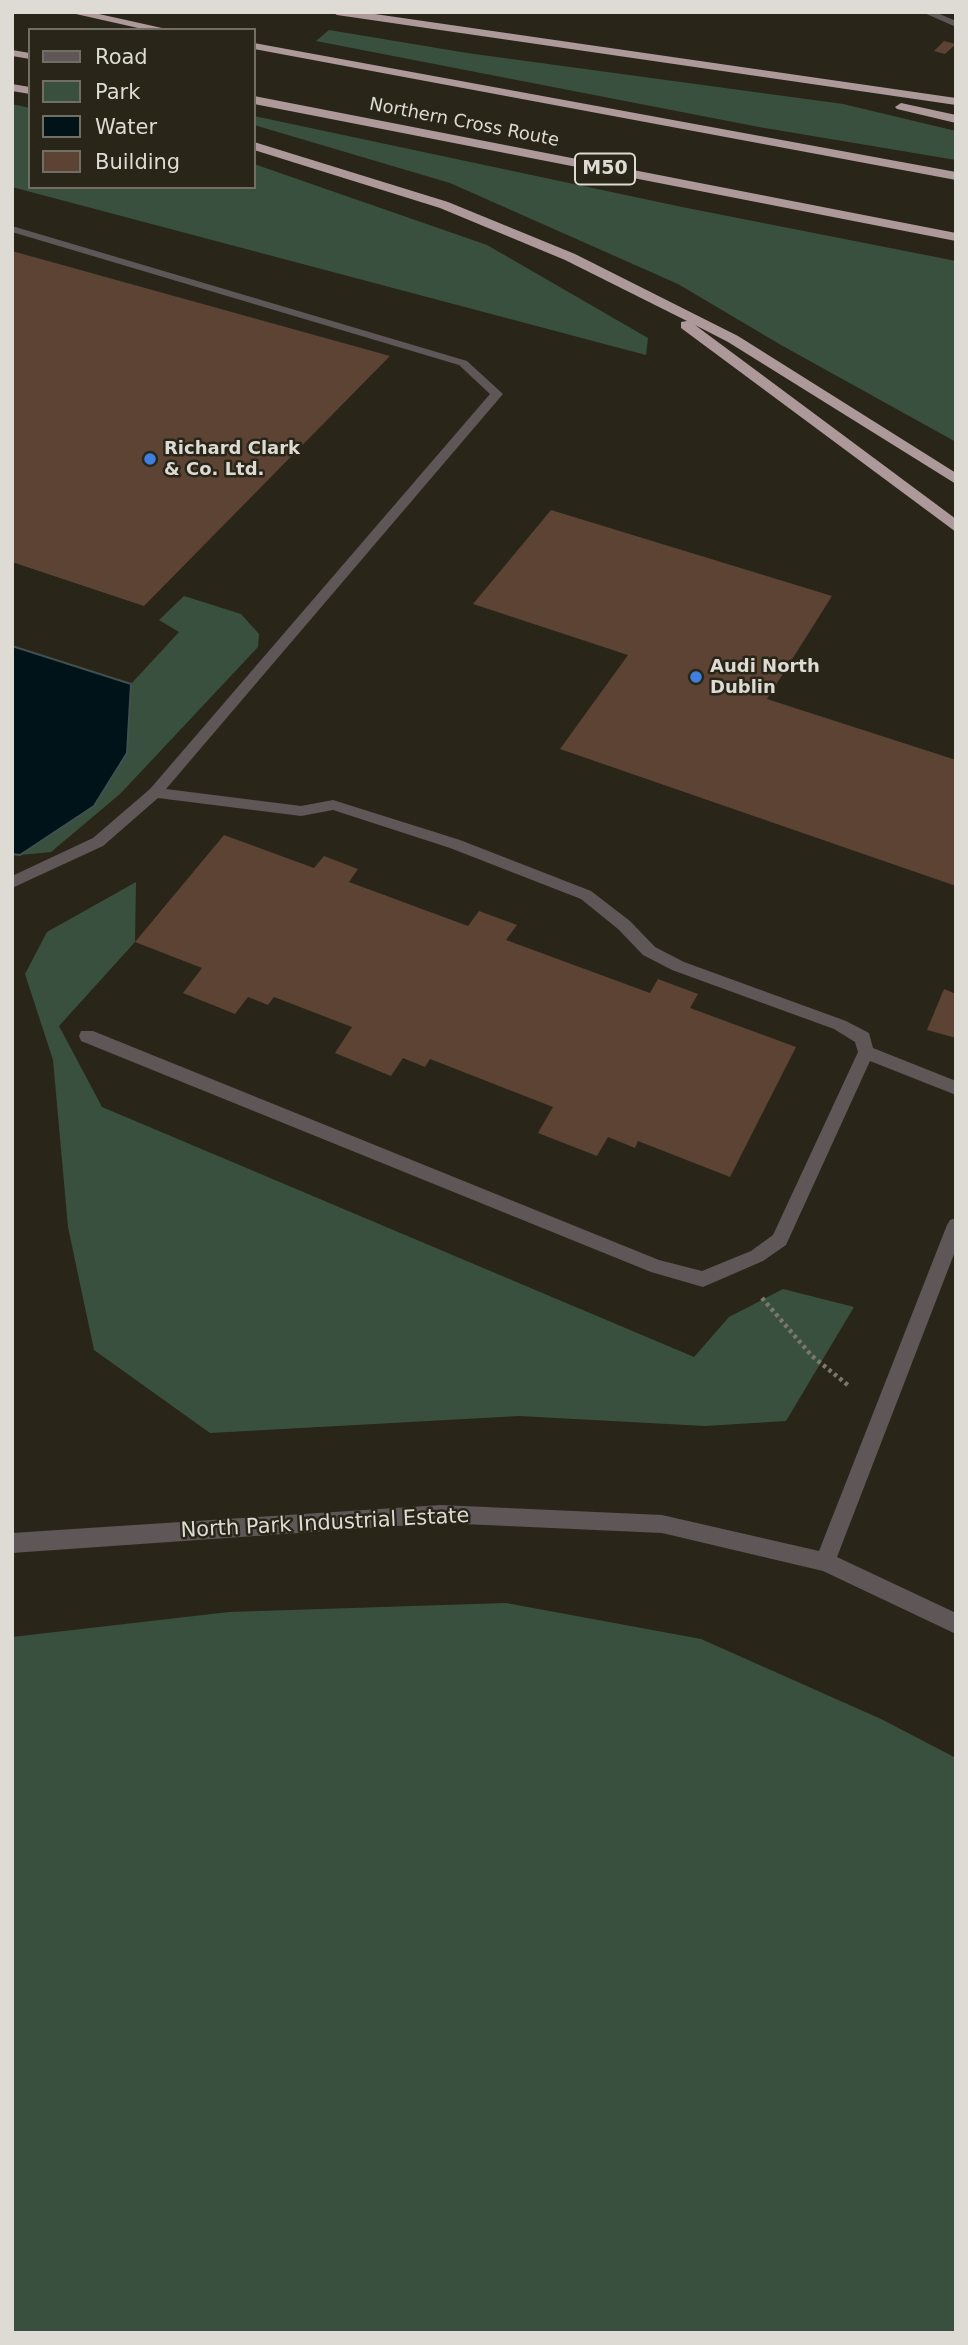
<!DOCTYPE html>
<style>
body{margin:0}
#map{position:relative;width:968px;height:2345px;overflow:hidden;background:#292619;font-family:"DejaVu Sans",sans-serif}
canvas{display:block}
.frame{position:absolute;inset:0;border:14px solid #dddbd3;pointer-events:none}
.legend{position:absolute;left:28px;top:28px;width:228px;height:161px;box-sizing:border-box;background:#292619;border:2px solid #716e63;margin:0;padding:9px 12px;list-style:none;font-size:21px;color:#dddbd3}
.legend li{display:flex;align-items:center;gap:14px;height:35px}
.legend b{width:35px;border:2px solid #716e63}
</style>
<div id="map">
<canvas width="968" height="2345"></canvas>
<div class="frame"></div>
<ul class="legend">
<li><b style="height:9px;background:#5e5657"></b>Road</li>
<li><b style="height:19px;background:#39503e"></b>Park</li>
<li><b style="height:19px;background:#001318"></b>Water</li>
<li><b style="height:19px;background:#5c4334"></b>Building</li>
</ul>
</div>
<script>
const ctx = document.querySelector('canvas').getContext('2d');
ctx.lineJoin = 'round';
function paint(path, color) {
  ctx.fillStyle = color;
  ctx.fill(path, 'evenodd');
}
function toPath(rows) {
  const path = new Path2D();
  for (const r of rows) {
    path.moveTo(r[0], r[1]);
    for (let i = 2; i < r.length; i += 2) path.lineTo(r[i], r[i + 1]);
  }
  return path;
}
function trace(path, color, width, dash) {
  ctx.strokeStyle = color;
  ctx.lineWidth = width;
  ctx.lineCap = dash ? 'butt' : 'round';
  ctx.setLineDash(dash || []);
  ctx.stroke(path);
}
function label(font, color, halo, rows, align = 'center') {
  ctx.font = font + ' "DejaVu Sans",sans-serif';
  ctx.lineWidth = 5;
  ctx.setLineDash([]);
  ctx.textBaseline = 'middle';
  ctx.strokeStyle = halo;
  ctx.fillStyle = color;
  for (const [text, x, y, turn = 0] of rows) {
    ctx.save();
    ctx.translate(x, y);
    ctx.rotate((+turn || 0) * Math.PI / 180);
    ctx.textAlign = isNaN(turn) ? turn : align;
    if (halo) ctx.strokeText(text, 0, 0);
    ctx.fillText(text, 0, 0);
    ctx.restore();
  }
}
const green = toPath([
 [329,30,467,53,843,104,956,131,956,160,759,127,316,41],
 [12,104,30,108,30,187,254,187,254,164,487,245,648,338,646,355,12,187],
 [254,116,682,207,956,261,956,442,781,345,678,284,450,183,254,125],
 [184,596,241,614,259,634,258,647,120,794,51,852,20,855,94,806,127,753,131,684,179,632,159,620],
 [136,882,135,942,59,1026,102,1107,694,1357,729,1317,783,1289,854,1307,786,1421,705,1426,519,1416,210,1433,94,1350,68,1227,53,1060,25,974,47,932],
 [506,1603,701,1639,881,1719,956,1758,956,2333,12,2333,12,1637,229,1612]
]);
const water = toPath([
 [12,646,131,684,127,753,94,806,20,855,12,854,12,646]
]);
const building = toPath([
 [944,41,956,44,945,54,934,51],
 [12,251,390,356,144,606,12,562],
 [551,510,832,596,767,699,956,760,956,886,560,749,628,655,473,604],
 [224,835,314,868,324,856,358,869,349,882,468,926,479,911,517,925,506,940,650,993,658,979,698,994,690,1008,796,1047,730,1177,638,1141,635,1148,608,1137,597,1156,538,1133,553,1107,430,1059,425,1067,403,1058,391,1076,335,1053,352,1027,274,997,268,1005,248,997,235,1014,183,993,202,968,135,942],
 [944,989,956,994,956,1038,927,1030]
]);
const path = toPath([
 [762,1298,812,1356,849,1386]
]);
const minor = toPath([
 [922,12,935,12,956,21,956,27,922,12],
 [12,226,467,361,503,394,166,789,301,806,333,800,460,840,591,891,630,921,655,947,684,962,846,1021,869,1033,873,1048,956,1081,956,1095,870,1061,786,1245,763,1261,703,1287,651,1272,81,1041,79,1036,81,1031,93,1031,659,1260,702,1271,751,1251,773,1235,858,1052,855,1042,834,1029,672,970,643,955,618,929,581,899,450,848,333,810,301,816,158,798,103,846,12,888,12,876,93,838,150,789,490,394,459,365,12,232,12,226],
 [956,1218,956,1249,837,1557,956,1613,956,1634,823,1571,662,1533,441,1523,12,1553,12,1533,441,1505,662,1515,819,1551,947,1225,950,1220,956,1218]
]);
const highway = toPath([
 [67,12,90,12,171,30,147,30,67,12],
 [332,12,361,12,956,98,956,105,337,15,332,12],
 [254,43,956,172,956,180,254,49,254,43],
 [12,50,30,53,30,59,12,56,12,50],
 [12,84,30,87,30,94,12,91,12,84],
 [254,96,956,233,956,241,254,104,254,96],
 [901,103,956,115,956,123,897,109,895,107,901,103],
 [254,142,448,202,575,254,738,336,956,473,956,484,728,342,695,325,956,519,956,532,681,328,681,322,687,321,565,260,440,208,254,150,254,142]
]);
const markers = [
 [150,459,7,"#3f7fe0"],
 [696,677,7,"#3f7fe0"]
];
const farStreetnames = [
 ["Northern Cross Route",464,123,11]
];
const farPoinames = [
 ["Richard Clark",164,449],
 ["& Co. Ltd.",164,470],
 ["Audi North",710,667],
 ["Dublin",710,688]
];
const shields = [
 [605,169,60]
];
const shieldNames = [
 ["M50",605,169]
];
const streetNames = [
 ["North Park Industrial Estate",325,1524,-3]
];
paint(green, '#39503e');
paint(water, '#001318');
trace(water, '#424f50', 2);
paint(building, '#5c4334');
trace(path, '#7a776c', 4.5, [3.5, 3.5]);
paint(minor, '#5e5657');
paint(highway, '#ad999a');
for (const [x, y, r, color] of markers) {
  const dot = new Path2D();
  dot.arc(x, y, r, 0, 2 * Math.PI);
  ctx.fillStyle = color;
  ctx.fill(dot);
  trace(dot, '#292619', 2.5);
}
label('18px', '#dddbd3', '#292619', farStreetnames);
label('bold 18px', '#dddbd3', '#292619', farPoinames, 'left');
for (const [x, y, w] of shields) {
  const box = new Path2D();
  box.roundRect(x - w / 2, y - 15.5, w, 31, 5);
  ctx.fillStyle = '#292619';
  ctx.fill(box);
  trace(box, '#dddbd3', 2);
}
label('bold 19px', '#dddbd3', null, shieldNames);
label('21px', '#dddbd3', '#292619', streetNames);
</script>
